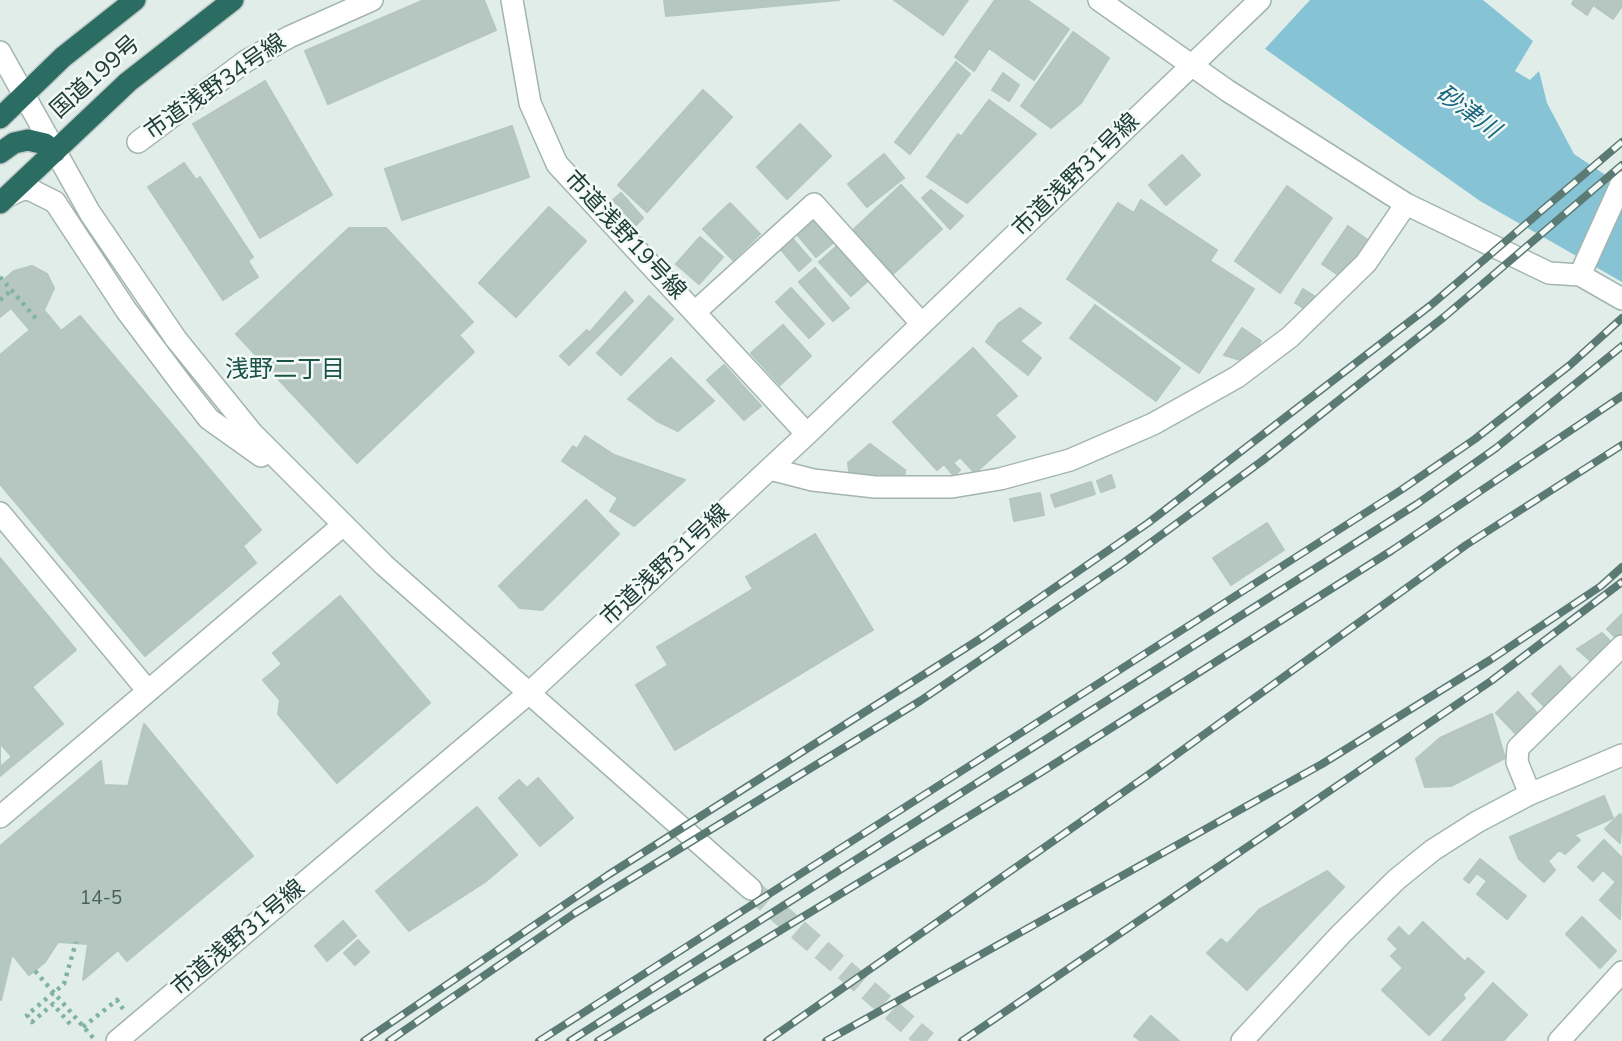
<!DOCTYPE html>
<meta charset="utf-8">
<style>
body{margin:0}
canvas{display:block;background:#e1ede8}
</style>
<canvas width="1622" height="1041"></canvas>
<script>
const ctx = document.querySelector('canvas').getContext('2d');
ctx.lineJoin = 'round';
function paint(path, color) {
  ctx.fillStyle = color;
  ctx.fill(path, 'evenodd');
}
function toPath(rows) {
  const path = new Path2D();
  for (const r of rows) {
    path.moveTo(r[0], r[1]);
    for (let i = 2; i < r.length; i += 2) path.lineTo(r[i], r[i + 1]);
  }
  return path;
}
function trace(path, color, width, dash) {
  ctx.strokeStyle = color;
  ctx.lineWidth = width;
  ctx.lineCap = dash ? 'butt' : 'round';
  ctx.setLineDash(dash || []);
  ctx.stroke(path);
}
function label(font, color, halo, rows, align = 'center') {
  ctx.font = font + ' "Nunito Sans","Noto Sans JP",sans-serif';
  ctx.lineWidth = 5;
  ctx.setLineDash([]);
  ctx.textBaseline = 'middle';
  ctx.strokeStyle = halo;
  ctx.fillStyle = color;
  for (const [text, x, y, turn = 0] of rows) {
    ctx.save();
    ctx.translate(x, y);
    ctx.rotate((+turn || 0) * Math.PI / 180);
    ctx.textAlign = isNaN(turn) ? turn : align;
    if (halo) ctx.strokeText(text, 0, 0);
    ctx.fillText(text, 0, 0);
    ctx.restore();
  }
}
const water = toPath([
 [1196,0,1483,0,1533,41,1515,71,1530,80,1539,71,1547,103,1574,154,1622,186,1622,282,1480,201]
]);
const pier = toPath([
 [1192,0,1310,0,1262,52]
]);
const building = toPath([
 [424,0,484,0,496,30,328,104,305,51,424,0],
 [664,0,839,0,666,16,664,0],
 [894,0,968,0,943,35,894,0],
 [995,0,1027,0,1069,29,1034,80,989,48,974,71,955,57,995,0],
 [1574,0,1622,0,1622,6,1613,19,1593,5,1587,15,1572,4,1574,0],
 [1073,32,1109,58,1081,103,1051,128,1021,106,1073,32],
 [956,62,970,74,910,154,895,142,956,62],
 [1003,73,1019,85,1009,101,992,90,1003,73],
 [265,81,332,195,260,238,193,124,265,81],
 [703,90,732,117,647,212,618,185,703,90],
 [989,100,1036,134,967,203,927,177,958,134,961,137,989,100],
 [800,124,831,156,787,199,757,167,800,124],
 [512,126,529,177,402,220,385,169,512,126],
 [884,154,904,178,867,207,848,184,884,154],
 [1182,155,1200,175,1166,205,1149,185,1182,155],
 [184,163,196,180,200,177,253,257,248,261,258,277,223,300,148,187,184,163],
 [901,185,942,229,893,274,853,230,901,185],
 [1287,186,1332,218,1280,293,1235,261,1287,186],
 [931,190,963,216,950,229,922,198,931,190],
 [621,193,643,218,636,225,613,200,621,193],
 [1141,200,1217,250,1210,261,1254,289,1199,373,1067,279,1118,203,1134,213,1141,200],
 [730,203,760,234,733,260,703,229,730,203],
 [549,207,586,241,516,317,479,283,549,207],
 [812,219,833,243,816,257,796,233,812,219],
 [1348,226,1369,241,1343,278,1322,264,1348,226],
 [349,228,386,228,473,322,459,335,474,352,357,463,236,334,349,228],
 [700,237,723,257,699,284,676,264,700,237],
 [791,237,811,260,799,271,779,247,791,237],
 [838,245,870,279,851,296,819,262,838,245],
 [32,266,47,274,54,288,44,310,48,315,30,330,11,308,0,317,0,283,14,271,32,266],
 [815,268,849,308,833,321,799,282,815,268],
 [791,288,824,324,809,338,776,302,791,288],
 [1303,289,1317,298,1309,311,1295,303,1303,289],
 [625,292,633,301,569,365,560,356,587,330,589,333,625,292],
 [649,296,673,319,621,375,597,353,649,296],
 [1095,305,1180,368,1156,401,1070,338,1095,305],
 [1020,308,1041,323,1020,341,1041,358,1028,375,986,342,998,324,1020,308],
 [48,315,61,331,80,316,261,530,243,546,256,563,145,656,0,484,0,355,48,315],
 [783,325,811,356,780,385,751,353,783,325],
 [1242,328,1261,341,1247,362,1224,355,1242,328],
 [973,348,1017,396,995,415,1015,437,975,473,960,457,953,463,960,470,954,476,944,464,937,470,893,422,973,348],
 [671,358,714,401,678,431,657,421,628,399,671,358],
 [724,365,761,406,744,420,707,380,724,365],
 [585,436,614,455,685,480,634,526,610,511,618,498,562,461,573,446,577,449,585,436],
 [870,444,905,470,904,479,850,478,848,463,870,444],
 [1111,475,1115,487,1101,492,1097,481,1111,475],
 [1091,482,1095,494,1055,507,1051,495,1091,482],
 [1040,493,1044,515,1014,521,1010,499,1040,493],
 [586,500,619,534,542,610,520,608,499,586,586,500],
 [1267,523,1284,550,1231,585,1213,558,1267,523],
 [815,534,873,630,675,750,636,685,668,665,657,647,753,589,746,577,815,534],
 [0,558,76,650,32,687,63,724,0,776,0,558],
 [340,596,430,703,337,783,278,714,280,700,263,680,282,664,273,653,340,596],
 [1622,614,1622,632,1616,638,1607,629,1622,614],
 [1602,633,1611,642,1592,662,1577,649,1602,633],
 [1560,666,1575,683,1548,710,1532,694,1560,666],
 [1518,692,1538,714,1516,734,1496,713,1518,692],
 [1492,714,1505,758,1451,786,1425,787,1416,759,1440,738,1492,714],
 [144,724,253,856,127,961,118,950,83,980,88,944,58,942,45,962,29,975,12,954,1,1000,0,846,101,761,104,785,128,786,144,724],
 [0,743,12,757,0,767,0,743],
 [538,778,573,818,540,846,499,798,519,780,527,788,538,778],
 [1604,796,1613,818,1519,859,1510,837,1604,796],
 [477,807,517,855,485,882,409,931,376,891,477,807],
 [1620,814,1622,816,1620,843,1605,829,1620,814],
 [1574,835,1580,840,1565,854,1559,850,1548,861,1555,870,1544,882,1519,859,1574,835],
 [1604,840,1622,858,1620,919,1600,900,1616,882,1603,870,1593,881,1578,867,1604,840],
 [1480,859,1526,896,1507,919,1477,894,1487,881,1477,873,1469,883,1464,879,1480,859],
 [1327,871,1344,887,1247,990,1207,953,1221,939,1227,944,1260,909,1327,871],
 [1582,917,1616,951,1600,968,1566,934,1582,917],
 [343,921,356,936,327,961,315,946,343,921],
 [1423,922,1465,962,1468,958,1484,972,1462,995,1465,998,1429,1035,1382,990,1403,968,1391,956,1398,949,1388,939,1399,927,1409,937,1423,922],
 [358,940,369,952,355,965,344,953,358,940],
 [1493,983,1527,1015,1503,1041,1442,1041,1493,983],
 [1151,1016,1179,1041,1141,1041,1134,1036,1151,1016]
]);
const minorTunnel = toPath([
 [751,889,927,1041]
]);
const path = toPath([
 [0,277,39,322],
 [0,300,12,290],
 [35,971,95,1040],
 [70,1024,53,1004,32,1022,27,1015,64,984,76,942],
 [83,1027,117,1000,123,1009]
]);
const minor = toPath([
 [512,0,530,103,557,164,807,434],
 [1099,0,1228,91,1406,204,1549,273,1580,275,1622,299],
 [0,52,90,213,176,339,253,434,384,565,751,889],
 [138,142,246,61,289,37,372,0],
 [8,196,23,189,31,190,55,202,126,310,183,386,209,419,261,456],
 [1580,275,1622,182],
 [695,312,814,204,922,324],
 [770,469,813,480,875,487,952,487,1000,479,1070,460,1153,424,1237,377,1290,337,1366,263,1406,204],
 [0,513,148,691],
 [1530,794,1517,762,1518,748,1622,646],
 [0,817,342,526],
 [117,1041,529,693,807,434,1260,0],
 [1242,1041,1341,934,1397,879,1433,850,1477,822,1530,794,1622,755],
 [1559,1041,1622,972]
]);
const highway = toPath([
 [0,118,63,57,135,0],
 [0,153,14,143,28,140,45,144,55,152],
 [0,203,128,82,233,0]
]);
const rail = toPath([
 [364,1041,608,875,983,637,1148,523,1431,305,1622,142],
 [389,1041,575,913,920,701,1123,563,1262,461,1444,317,1622,165],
 [539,1041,1401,490,1475,439,1570,365,1622,318],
 [570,1041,1417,504,1496,448,1622,346],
 [598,1041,1040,773,1391,551,1622,396],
 [767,1041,1148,775,1466,545,1622,445],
 [826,1041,1322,764,1490,660,1601,586,1622,567],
 [962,1041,1491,681,1622,582]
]);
const numberNames = [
 ["14-5",101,899]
];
const streetNames = [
 ["国道199号",96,78,-42],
 ["市道浅野34号線",216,88,-35],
 ["市道浅野31号線",1077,176,-44],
 ["市道浅野19号線",624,236,47],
 ["市道浅野31号線",666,566,-43],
 ["市道浅野31号線",239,939,-40]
];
const waterNames = [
 ["砂津川",1467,113,36]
];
const neighbourhoodNames = [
 ["浅野二丁目",285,371]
];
paint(water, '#86c4d5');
paint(pier, '#e1ede8');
paint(building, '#b6c7c1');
trace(building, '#b3c7c0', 2);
trace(minorTunnel, '#bacac5', 21, [21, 10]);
trace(minor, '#a3b5b0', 24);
trace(highway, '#c1c9c7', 24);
trace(path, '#80b2a5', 4.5, [3.5, 5]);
trace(minor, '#fff', 21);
trace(highway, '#2b6c63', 21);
trace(rail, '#5b7a73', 8);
trace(rail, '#f2f9f6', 5, [16]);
label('19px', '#46605a', null, numberNames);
label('23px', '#203e38', '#f2f9f6', streetNames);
label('italic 24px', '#17667e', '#f2f9f6', waterNames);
label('24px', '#1b5248', '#f2f9f6', neighbourhoodNames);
</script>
